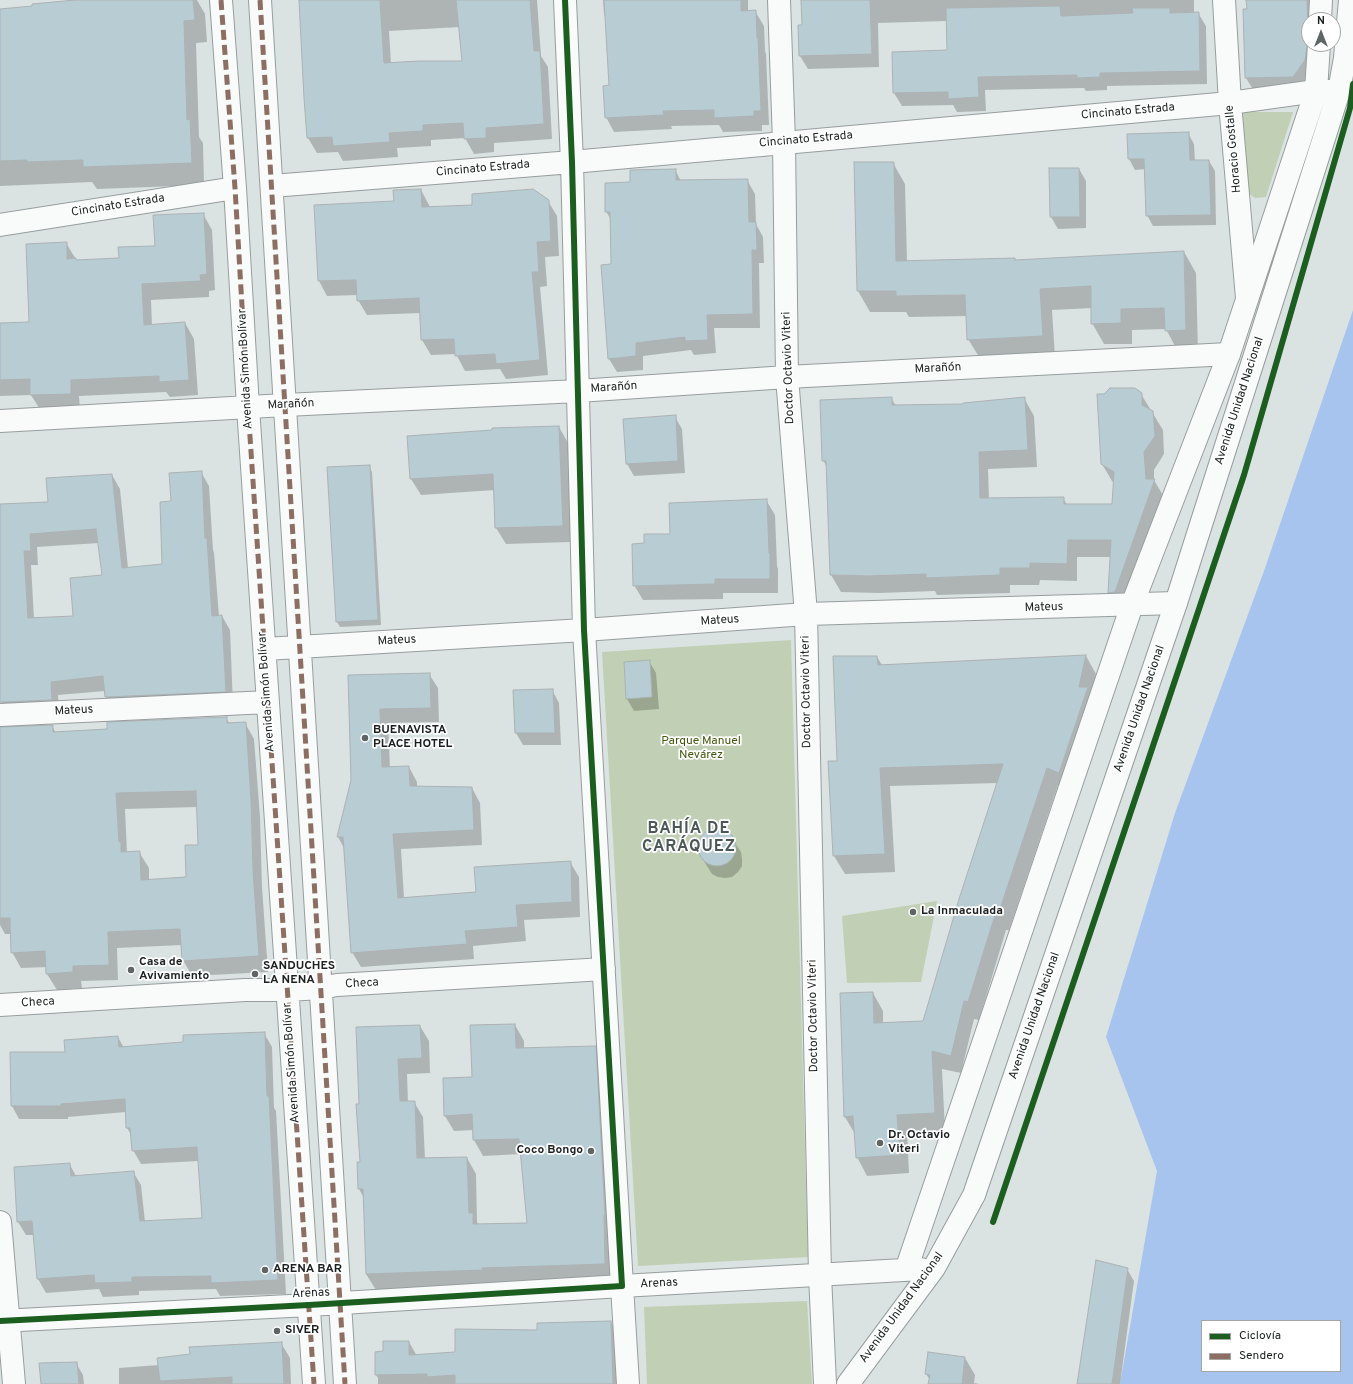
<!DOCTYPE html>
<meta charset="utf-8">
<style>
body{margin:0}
#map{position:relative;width:1353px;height:1384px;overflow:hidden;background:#dae2e2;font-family:Overpass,sans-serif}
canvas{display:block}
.legend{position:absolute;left:1201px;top:1320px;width:140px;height:52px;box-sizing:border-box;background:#fff;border:1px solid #a4a6a6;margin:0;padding:5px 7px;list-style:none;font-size:12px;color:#1b2120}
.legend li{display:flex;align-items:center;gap:8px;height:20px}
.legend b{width:20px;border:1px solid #a4a6a6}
.north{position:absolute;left:1301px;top:12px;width:40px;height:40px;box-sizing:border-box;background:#fff;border:1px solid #a4a6a6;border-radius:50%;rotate:0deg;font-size:11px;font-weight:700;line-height:16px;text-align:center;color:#1b2120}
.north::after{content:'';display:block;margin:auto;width:14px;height:18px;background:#5e6564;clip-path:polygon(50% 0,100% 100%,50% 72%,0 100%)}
</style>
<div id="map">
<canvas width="1353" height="1384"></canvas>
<ul class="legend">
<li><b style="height:5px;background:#1b5e20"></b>Ciclovía</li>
<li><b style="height:5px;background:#8d6e63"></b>Sendero</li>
</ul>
<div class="north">N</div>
</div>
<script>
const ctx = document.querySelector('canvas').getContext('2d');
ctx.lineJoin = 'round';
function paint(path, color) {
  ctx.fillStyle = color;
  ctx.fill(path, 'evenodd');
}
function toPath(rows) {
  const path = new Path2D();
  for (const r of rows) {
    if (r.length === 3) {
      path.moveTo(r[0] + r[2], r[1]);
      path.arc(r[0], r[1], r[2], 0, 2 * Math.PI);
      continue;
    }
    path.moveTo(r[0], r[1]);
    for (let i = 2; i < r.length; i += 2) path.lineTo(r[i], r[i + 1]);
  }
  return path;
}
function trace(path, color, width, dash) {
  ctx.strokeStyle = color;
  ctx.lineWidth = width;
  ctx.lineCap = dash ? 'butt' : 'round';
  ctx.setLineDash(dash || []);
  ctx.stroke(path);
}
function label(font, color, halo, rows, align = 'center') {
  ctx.font = font + ' Overpass,sans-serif';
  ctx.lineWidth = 3.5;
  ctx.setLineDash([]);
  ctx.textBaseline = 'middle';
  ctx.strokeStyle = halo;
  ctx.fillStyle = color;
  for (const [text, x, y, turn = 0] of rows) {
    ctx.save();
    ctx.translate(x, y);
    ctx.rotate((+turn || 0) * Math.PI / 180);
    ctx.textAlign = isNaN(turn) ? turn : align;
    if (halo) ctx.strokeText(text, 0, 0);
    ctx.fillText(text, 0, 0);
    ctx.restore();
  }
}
const green = toPath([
 [1242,112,1293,112,1266,197,1255,198,1247,192],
 [791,640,808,1257,638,1266,602,652],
 [937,901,921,982,847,983,842,916],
 [807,1301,812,1384,647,1384,644,1307]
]);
const water = toPath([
 [1353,310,1353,1384,1120,1384,1157,1171,1106,1037,1175,813,1264,571],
 [1202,1321,1340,1321,1340,1371,1202,1371]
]);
const shadow = toPath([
 [108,0,197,0,205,14,207,42,196,43,199,137,203,143,204,185,97,189,92,182,0,186,0,10],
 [300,0,537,0,541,56,548,67,552,139,494,143,494,152,474,154,465,138,431,140,431,146,397,148,398,157,343,161,338,152,317,153,308,138],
 [460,27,463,62,391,64,389,31],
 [603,0,748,0,748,11,755,11,764,26,765,51,766,54,769,125,762,125,762,131,723,132,719,125,671,126,672,129,614,132,606,117,610,86,606,18,604,14],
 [802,0,1194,0,1194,13,1198,13,1206,26,1207,84,1107,86,1107,90,1086,91,1084,88,985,90,986,111,957,112,953,105,902,106,894,93,948,51,947,21,878,23,879,67,808,69,800,56,803,26],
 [1247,0,1320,0,1321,20,1309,20,1309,105,1263,106,1246,78],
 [1188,133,1194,144,1195,161,1209,161,1215,171,1216,225,1153,226,1147,215,1146,169,1135,170,1129,159,1128,135],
 [893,163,905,184,907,261,1015,261,1184,252,1196,273,1198,351,1178,352,1166,329,1132,330,1132,344,1104,344,1092,323,1092,308,1052,310,1055,357,981,360,968,339,967,316,909,317,906,312,870,312,858,291],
 [1079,169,1086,181,1086,228,1058,229,1051,217],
 [675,170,681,181,747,180,755,194,756,224,763,237,764,263,759,263,760,328,714,328,716,353,694,355,691,350,643,356,643,370,617,372,609,359,612,265,611,220,606,211,631,183],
 [421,190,429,205,430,208,548,201,557,216,559,256,545,257,547,286,540,287,548,375,506,379,500,369,465,371,456,354,431,355,422,340,421,313,367,315,358,300,358,295,327,296,319,281,315,206,395,202],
 [203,214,212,230,215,290,209,291,209,297,151,300,152,326,185,323,194,339,198,395,170,397,166,392,79,396,80,409,41,411,31,395,0,396,0,324,30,323,66,243,77,261,120,259,156,247],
 [1141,394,1163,430,1164,454,1154,470,1154,480,1164,497,1119,610,1109,592,1111,557,1077,557,1077,581,1040,580,1039,585,1010,585,1010,593,937,595,935,591,879,593,841,592,831,575,827,467,823,460,891,398,896,406,964,405,1024,398,1034,416,1037,467,988,469,989,499,1063,498,1067,505,1113,505,1114,483,1112,481,1102,464],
 [675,417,682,429,685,473,634,476,627,464,624,420],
 [559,427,568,443,571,542,506,544,496,528,495,490,421,495,411,479,408,437],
 [369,466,372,472,381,625,340,627,337,622],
 [201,472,209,486,213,550,214,553,219,616,222,616,230,630,233,705,114,711,106,697,105,691,58,695,59,714,0,718,0,703,4,701,0,701,0,505,49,503,112,475,120,489,128,568,163,565,172,502],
 [99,543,103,576,74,617,34,619,31,565,38,565,37,547],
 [766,500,775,515,777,566,778,569,778,593,723,593,723,599,643,600,634,585,645,544],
 [1086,656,1096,674,1069,791,1058,785,1009,930,1006,930,979,1020,974,1019,961,1073,942,1069,945,1131,907,1132,909,1173,867,1176,857,1157,855,1134,845,1117,873,993,883,1011,883,1023,924,1022,998,783,890,786,895,872,845,874,834,856,829,762,838,762,877,657,882,665],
 [649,661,656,673,659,709,634,711,627,699],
 [429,674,438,688,439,722,388,723,390,768,409,767,417,782,417,787,472,788,480,803,482,845,401,849,404,898,477,893,570,862,579,877,580,917,524,920,526,941,473,946,474,959,361,967,352,952,344,848,338,837,352,780,349,676],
 [552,690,559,703,561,745,523,745,516,733,514,691],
 [226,718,230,724,245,723,254,739,260,817,262,887,268,972,192,976,183,960,182,945,117,948,118,980,81,981,82,988,57,990,47,974,47,967,21,968,12,952,11,934,5,934,0,925,0,728,52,726,56,733,108,730],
 [198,807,199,846,187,878,149,880,149,868,139,852,127,853,125,809],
 [715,829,723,830,729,834,741,852,742,859,742,866,738,872,732,877,725,878,718,877,712,874,700,855,698,848,699,842,703,835,708,831],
 [515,1025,524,1041,524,1049,595,1047,604,1063,614,1279,376,1290,366,1274,364,1198,359,1189,361,1163,360,1105,420,1026,429,1041,430,1073,407,1074,408,1102,414,1102,423,1117,425,1159,467,1158,476,1174,477,1222,479,1225,528,1224,521,1154,483,1156,474,1140,474,1130,454,1131,445,1116],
 [264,1033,272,1047,274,1108,276,1111,286,1294,220,1296,216,1289,139,1291,139,1295,103,1297,99,1289,46,1293,38,1279,34,1235,26,1235,18,1222,70,1165,76,1176,133,1172,141,1185,145,1222,203,1219,199,1161,141,1164,133,1150,132,1136,127,1128,126,1112,68,1117,68,1119,19,1119,12,1106,66,1053,118,1037,124,1048,184,1043],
 [1127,1269,1134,1281,1120,1384,1078,1384],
 [611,1322,619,1336,621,1384,378,1384,378,1378,376,1375,384,1352,409,1342,417,1356,456,1353,538,1331],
 [281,1343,290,1358,291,1384,119,1384,119,1368,159,1365],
 [965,1358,975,1375,974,1383,979,1384,929,1384,930,1380,926,1374],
 [76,1363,83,1375,84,1384,42,1384]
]);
const building = toPath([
 [75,0,193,0,195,20,184,21,187,120,190,119,192,163,83,167,83,160,27,162,27,160,0,161,0,9,32,6,32,4,75,0],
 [299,0,380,0,384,63,419,61,462,61,456,0,530,0,534,51,540,51,544,124,486,128,486,138,464,139,463,123,423,125,423,131,389,133,390,142,333,146,332,137,307,138,304,98,299,0],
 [604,0,741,0,741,11,756,10,757,38,758,38,761,111,754,111,754,116,714,118,714,110,663,111,664,115,605,118,603,86,609,85,604,0],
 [801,0,870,0,872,54,799,56,798,25,802,25,801,0],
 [1246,0,1307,0,1308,40,1305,60,1293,77,1245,78,1243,9,1247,9,1246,0],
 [1060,6,1061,16,1133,13,1132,8,1170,8,1170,13,1199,12,1200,71,1100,73,1100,77,1077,78,1077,75,978,77,979,97,948,99,948,92,893,93,892,52,947,50,946,8,1060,6],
 [1189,132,1190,160,1209,160,1211,215,1146,216,1144,159,1128,159,1127,134,1189,132],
 [854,162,894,162,896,261,1015,258,1015,260,1184,251,1186,330,1165,331,1164,308,1121,309,1121,323,1091,324,1091,286,1040,289,1043,336,967,340,965,295,896,296,896,291,857,291,854,162],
 [1049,168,1079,168,1080,217,1050,217,1049,168],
 [676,169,676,180,748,179,749,222,756,222,757,250,752,250,753,314,707,315,708,340,685,341,685,337,636,343,636,356,608,359,601,265,611,264,610,212,605,212,605,183,630,182,630,170,676,169],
 [421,189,422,207,472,205,472,194,533,189,549,200,551,241,537,242,539,272,532,272,540,360,496,364,495,354,455,356,454,339,421,340,419,298,357,301,356,280,318,281,314,205,394,201,393,190,421,189],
 [204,213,207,274,200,275,201,281,142,284,144,325,185,322,189,380,159,382,159,376,71,380,71,394,30,395,30,379,0,380,0,323,29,322,26,244,67,242,67,259,76,258,76,260,119,258,118,247,155,246,153,215,204,213],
 [1110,388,1135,388,1142,393,1142,405,1153,411,1155,436,1144,452,1146,479,1155,479,1115,592,1108,593,1111,540,1068,540,1067,564,1030,563,1030,568,1000,568,1000,575,926,578,926,574,868,576,830,575,826,461,822,461,820,400,892,397,892,405,963,404,963,403,1025,397,1028,450,979,452,980,498,1064,497,1064,504,1112,504,1114,472,1101,464,1097,394,1104,394,1110,388],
 [676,415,678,461,626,464,623,419,676,415],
 [559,426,563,526,495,528,493,474,410,479,407,436,492,430,492,428,559,426],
 [370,465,378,620,336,622,327,467,370,465],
 [202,471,205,538,207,538,212,616,222,615,226,692,105,697,103,676,51,682,52,700,0,702,0,504,48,502,46,478,112,474,122,568,162,564,160,502,171,501,169,473,202,471],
 [96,529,102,575,70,578,73,616,28,618,24,551,31,551,30,534,96,529],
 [767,499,769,553,770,553,770,579,715,579,715,584,633,586,632,544,644,543,644,534,670,534,669,503,767,499],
 [1086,655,1079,687,1088,687,1059,773,1047,768,999,912,996,912,968,1002,964,1001,951,1056,932,1051,935,1113,897,1115,900,1155,856,1158,853,1116,844,1117,840,993,873,992,874,1023,923,1021,959,899,1003,764,880,768,885,854,833,856,828,761,837,761,833,656,877,656,878,665,1086,655],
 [650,660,652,697,626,699,624,662,650,660],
 [430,673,431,708,380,709,382,767,409,766,410,786,472,787,474,830,393,834,398,898,476,892,474,867,571,861,572,902,516,905,518,927,465,931,467,944,351,953,343,837,337,837,351,780,348,675,430,673],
 [553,689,555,733,515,733,513,690,553,689],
 [227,717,227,723,246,722,251,800,253,870,259,956,182,961,180,929,108,932,109,965,73,966,73,972,46,974,45,951,11,953,10,918,0,918,0,727,53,725,53,732,107,729,107,722,227,717],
 [196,791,198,845,185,845,186,877,141,880,140,851,121,852,121,842,119,842,116,793,196,791],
 [717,847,19],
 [515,1024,516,1048,596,1046,605,1215,604,1215,605,1264,482,1268,483,1270,366,1274,363,1189,358,1189,357,1162,360,1162,356,1104,359,1104,356,1027,420,1025,422,1058,398,1059,400,1101,415,1101,417,1158,467,1157,469,1213,473,1213,473,1224,527,1223,519,1139,473,1140,472,1114,444,1116,443,1078,472,1077,470,1025,515,1024],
 [265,1032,267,1096,269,1096,278,1280,211,1283,211,1276,132,1277,132,1282,95,1283,94,1275,37,1279,32,1221,17,1222,14,1167,70,1163,71,1176,134,1171,140,1221,202,1218,197,1147,132,1151,130,1128,126,1128,125,1099,61,1104,61,1106,11,1106,10,1052,65,1052,64,1040,118,1036,119,1047,183,1042,183,1035,265,1032],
 [1096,1260,1128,1268,1112,1384,1077,1384,1096,1260],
 [611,1321,613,1384,455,1384,455,1375,427,1377,427,1374,375,1375,375,1352,383,1351,383,1341,409,1341,409,1355,455,1352,455,1329,537,1330,537,1323,611,1321],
 [282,1342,284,1384,232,1384,232,1377,160,1381,157,1358,190,1354,189,1347,282,1342],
 [928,1352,965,1357,962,1384,928,1384,930,1375,925,1374,928,1352],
 [77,1362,79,1384,41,1384,39,1363,77,1362]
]);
const street = toPath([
 [221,0,235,188,248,407,314,1384],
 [260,0,345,1384],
 [779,0,784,142,787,377,806,614,820,1275,825,1384],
 [1224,0,1230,103,1247,298],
 [272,186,572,162,1230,103,1316,91,1339,91],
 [0,225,235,188],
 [0,421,285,405,578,391,787,377,1229,354],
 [265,649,584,630,806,614,1176,603],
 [0,715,268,702],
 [0,1005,245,990,287,990,321,988,337,985,604,969],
 [0,1222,14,1384],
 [0,1321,309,1305,622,1286,584,630,572,162,565,0]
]);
const secondary = toPath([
 [1320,20,1321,0],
 [906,1270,1132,605,1229,354,1316,91,1319,44],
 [628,1384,622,1286,921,1269],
 [848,1384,934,1268,974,1195,1176,603,1339,91,1345,58,1350,0]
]);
const quiet = toPath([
 [221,0,235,188,248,407,314,1384],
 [260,0,345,1384]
]);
const cycleway = toPath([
 [993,1222,1244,475,1350,108,1353,84],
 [0,1321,309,1305,622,1286,584,630,572,162,565,0]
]);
const markers = [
 [365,738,4,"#5e6564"],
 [913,912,4,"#5e6564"],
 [131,970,4,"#5e6564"],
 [255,974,4,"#5e6564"],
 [880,1143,4,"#5e6564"],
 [591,1151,4,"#5e6564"],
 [265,1270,4,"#5e6564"],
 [277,1331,4,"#5e6564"]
];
const streetNames = [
 ["Cincinato Estrada",1128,112,-5],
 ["Cincinato Estrada",806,140,-5],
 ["Horacio Gostalle",1234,149,-95],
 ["Cincinato Estrada",483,169,-5],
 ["Cincinato Estrada",118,206,-9],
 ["Doctor Octavio Viteri",789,368,-92],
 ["Avenida Simón Bolívar",246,369,-93],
 ["Marañón",938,369,-3],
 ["Marañón",614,388,-4],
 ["Avenida Unidad Nacional",1240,401,-72],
 ["Marañón",291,405,-3],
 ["Mateus",1044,608,-2],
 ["Mateus",720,621,-4],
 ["Mateus",397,641,-3],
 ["Avenida Simón Bolívar",267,692,-94],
 ["Doctor Octavio Viteri",807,692,-91],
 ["Avenida Unidad Nacional",1140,709,-71],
 ["Mateus",74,711,-3],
 ["Checa",362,984,-3],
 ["Checa",38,1003,-3],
 ["Doctor Octavio Viteri",814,1016,-91],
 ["Avenida Unidad Nacional",1035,1016,-71],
 ["Avenida Simón Bolívar",292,1063,-94],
 ["Arenas",659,1284,-3],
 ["Arenas",311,1294,-3],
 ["Avenida Unidad Nacional",902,1308,-54]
];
const poiNames = [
 ["BUENAVISTA",373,731],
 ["PLACE HOTEL",373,745],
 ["La Inmaculada",921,912],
 ["Casa de",139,963],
 ["Avivamiento",139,977],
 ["SANDUCHES",263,967],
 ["LA NENA",263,981],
 ["Dr. Octavio",888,1136],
 ["Viteri",888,1150],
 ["Coco Bongo",583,1151,"right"],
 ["ARENA BAR",273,1270],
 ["SIVER",285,1331]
];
const parkNames = [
 ["Parque Manuel",701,742],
 ["Nevárez",701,756]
];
const districtNames = [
 ["BAHÍA DE",689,830],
 ["CARÁQUEZ",689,848]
];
paint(green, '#c1d0b4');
paint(water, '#a7c4ee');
paint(shadow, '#0003');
paint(building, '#b8ccd3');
trace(building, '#acb2b3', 1);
trace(street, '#979d9d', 24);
trace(secondary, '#979d9d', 24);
trace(street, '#f9fbfb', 22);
trace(secondary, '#f9fbfb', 22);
trace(quiet, '#8d6e63', 5, [10, 5]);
trace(cycleway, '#1b5e20', 6);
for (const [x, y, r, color] of markers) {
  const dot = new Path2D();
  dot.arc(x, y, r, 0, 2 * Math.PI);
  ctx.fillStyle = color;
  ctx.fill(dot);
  trace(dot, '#fff', 1.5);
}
label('12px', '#1b2120', '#fff', streetNames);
label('bold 12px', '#1b2120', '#fff', poiNames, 'left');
label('12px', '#41580d', '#fff', parkNames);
ctx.letterSpacing = '1px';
label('bold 16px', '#4b5857', '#fff', districtNames);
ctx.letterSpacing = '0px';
</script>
